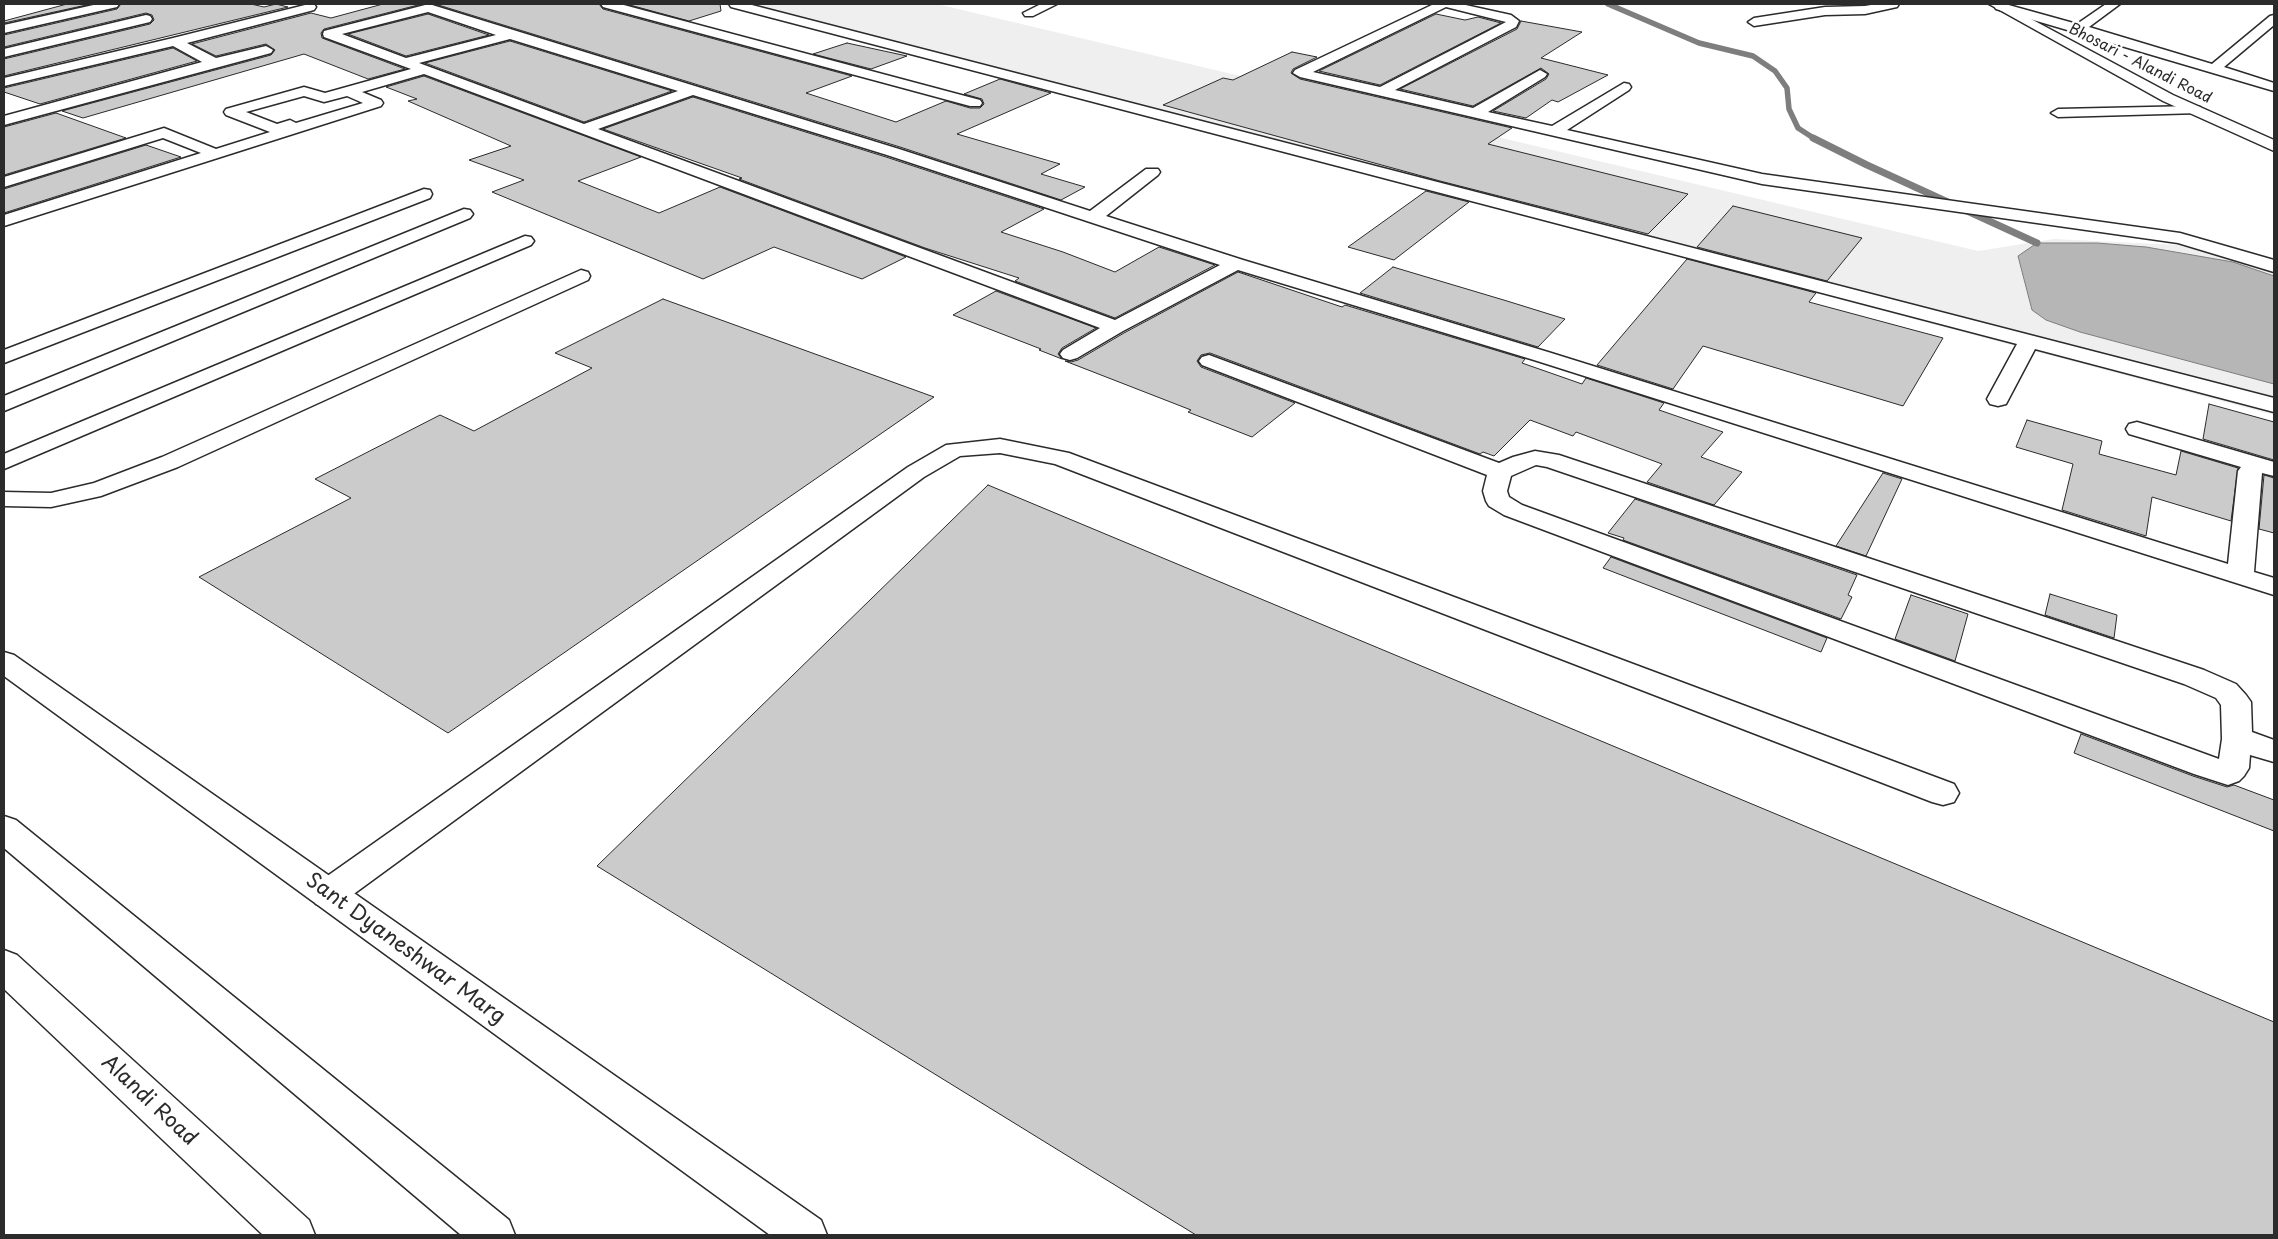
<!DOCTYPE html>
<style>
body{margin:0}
#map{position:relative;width:2278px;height:1239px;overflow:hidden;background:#fff;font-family:"Playpen Sans",sans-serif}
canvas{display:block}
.frame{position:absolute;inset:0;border:5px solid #2b2b2b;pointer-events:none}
</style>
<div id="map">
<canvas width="2278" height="1239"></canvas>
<div class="frame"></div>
</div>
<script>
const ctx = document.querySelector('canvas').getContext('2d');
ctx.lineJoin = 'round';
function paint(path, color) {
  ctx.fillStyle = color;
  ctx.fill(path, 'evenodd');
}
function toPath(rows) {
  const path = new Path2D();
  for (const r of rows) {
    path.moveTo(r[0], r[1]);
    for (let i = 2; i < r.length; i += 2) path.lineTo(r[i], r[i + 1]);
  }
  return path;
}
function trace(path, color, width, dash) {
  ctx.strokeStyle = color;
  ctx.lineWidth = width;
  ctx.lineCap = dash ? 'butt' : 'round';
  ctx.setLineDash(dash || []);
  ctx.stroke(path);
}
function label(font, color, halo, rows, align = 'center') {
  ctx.font = font + ' "Playpen Sans",sans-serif';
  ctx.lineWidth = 5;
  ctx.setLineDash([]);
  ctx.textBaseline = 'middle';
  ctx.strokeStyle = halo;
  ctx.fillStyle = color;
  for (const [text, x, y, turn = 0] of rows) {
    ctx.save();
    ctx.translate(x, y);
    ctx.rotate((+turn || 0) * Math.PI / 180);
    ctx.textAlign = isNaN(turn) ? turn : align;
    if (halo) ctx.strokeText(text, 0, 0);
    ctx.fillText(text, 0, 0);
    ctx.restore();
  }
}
const built = toPath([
 [731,4,937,4,1978,251,2054,239,2178,245,2274,273,2274,415]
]);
const water = toPath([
 [2037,243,2097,243,2146,247,2233,262,2274,276,2274,384,2080,332,2046,320,2032,310,2018,256,2037,243]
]);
const streamFar1 = toPath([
 [1608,4,1699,43,1753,56,1775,71,1787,88,1789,109,1798,128,1815,139]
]);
const stream = toPath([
 [1813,138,1867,165,2037,243]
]);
const building = toPath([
 [67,4,91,4,4,23,4,21,67,4],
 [121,4,251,4,264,7,276,4,288,7,4,76,4,59,150,24,154,20,152,15,146,13,4,47,4,35,117,9,121,4],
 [383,4,422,4,324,29,321,33,322,38,405,69,368,79,304,54,83,118,62,111,271,55,275,50,266,44,216,56,192,44,311,13,331,18,383,4],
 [435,4,599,4,603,9,852,76,806,93,896,122,946,101,970,108,980,108,984,104,982,99,964,94,1000,79,1051,93,957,134,1060,164,1041,174,1085,187,1061,200,900,147,435,4],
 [626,4,720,4,721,11,689,21,626,4],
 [428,14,489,35,406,56,348,34,428,14],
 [1436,14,1465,20,1478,17,1501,23,1380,85,1319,71,1436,14],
 [1521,21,1582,32,1541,58,1608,75,1558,102,1552,100,1526,118,1493,111,1546,79,1549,74,1541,68,1473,106,1400,89,1517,29,1521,21],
 [510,41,672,91,584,122,425,63,510,41],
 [847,43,907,56,871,69,813,54,847,43],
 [173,48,197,61,40,104,4,92,4,88,173,48],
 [1292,52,1317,57,1293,69,1291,73,1300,79,1512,128,1488,144,1688,194,1648,234,1440,181,1163,105,1223,78,1233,80,1292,52],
 [424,76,641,157,578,181,659,213,720,187,906,257,862,279,774,247,703,279,492,192,524,180,469,160,511,146,408,101,417,99,386,87,424,76],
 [693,97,886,157,1044,209,1001,232,1063,252,1115,272,1159,247,1215,265,1115,318,1015,281,1019,278,925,248,739,179,742,178,603,129,693,97],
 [56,113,126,138,4,175,4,127,56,113],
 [146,145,181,157,4,213,4,189,146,145],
 [1426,191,1469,202,1394,260,1348,247,1426,191],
 [1733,206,1862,238,1827,281,1697,247,1733,206],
 [1687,259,1816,293,1809,302,1943,338,1903,406,1703,346,1673,389,1597,365,1687,259],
 [1393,267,1507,301,1565,319,1538,347,1360,293,1393,267],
 [1238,272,1342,307,1345,305,1525,359,1522,363,1582,384,1586,378,1664,403,1659,410,1723,432,1701,457,1742,472,1714,505,1647,482,1662,464,1576,432,1573,436,1530,420,1494,456,1483,452,1480,454,1210,353,1201,355,1197,361,1201,367,1295,403,1252,437,1188,412,1191,410,1065,361,1071,362,1078,360,1124,333,1238,272],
 [996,291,1096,328,1062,348,1058,354,1062,359,1039,350,1041,349,953,315,996,291],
 [663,299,934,397,448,733,199,577,351,498,315,479,440,415,474,431,592,368,555,353,663,299],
 [2209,404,2274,422,2274,460,2203,439,2209,404],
 [2027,420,2102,441,2099,454,2176,475,2181,451,2238,468,2231,521,2152,497,2146,536,2062,510,2073,464,2016,447,2027,420],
 [1883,473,1902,479,1866,556,1836,546,1883,473],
 [2264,475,2274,478,2274,533,2259,529,2264,475],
 [988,485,2274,1022,2274,1235,1196,1235,597,866,988,485],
 [1635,499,1857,575,1848,595,1852,597,1841,619,1623,540,1624,538,1608,533,1635,499],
 [1611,557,1827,638,1821,652,1603,568,1611,557],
 [2050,594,2117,615,2114,638,2045,615,2050,594],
 [1911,595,1968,614,1955,661,1895,639,1911,595],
 [2081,734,2193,776,2227,787,2234,785,2274,800,2274,831,2074,753,2081,734]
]);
const minor = toPath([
 [98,4,119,4,117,7,4,33,4,25,98,4],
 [309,4,314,4,316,7,314,10,187,43,216,58,266,46,273,50,271,53,4,125,4,116,202,62,173,46,4,86,4,78,173,38,309,4],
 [429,4,899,149,1090,211,1146,169,1158,169,1160,172,1158,175,1106,216,1243,260,1548,352,2228,564,2238,471,2241,467,2129,434,2126,429,2129,424,2137,422,2274,462,2274,476,2262,473,2254,572,2274,578,2274,595,1534,360,1238,270,1123,331,1077,358,1070,360,1063,358,1060,354,1063,350,1100,328,424,74,362,92,381,100,383,103,381,106,4,226,4,215,201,153,163,138,4,187,4,177,164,128,216,149,270,132,226,115,224,112,226,109,304,87,325,93,411,69,324,37,323,34,324,31,429,4],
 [428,12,496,35,406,58,342,34,428,12],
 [510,39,678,91,584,124,419,63,510,39],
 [693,95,887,155,1220,265,1115,320,598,129,693,95],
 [304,96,324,102,347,96,363,103,296,123,290,120,277,124,246,112,304,96],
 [601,4,620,4,980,100,982,103,980,106,970,106,603,7,601,4],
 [729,4,748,4,2274,398,2274,412,2035,349,2006,404,1998,406,1990,404,1987,399,2017,344,731,7,729,4],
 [1041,4,1057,4,1033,16,1025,16,1023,13,1041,4],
 [1434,4,1461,4,1511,15,1519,21,1516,27,1395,90,1473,108,1540,70,1547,74,1545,77,1488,112,1552,126,1624,83,1629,84,1631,87,1629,90,1567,130,1762,174,2180,233,2274,260,2274,272,2178,243,1762,184,1300,77,1293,73,1295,70,1434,4],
 [1446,7,1506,22,1380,87,1313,72,1446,7],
 [1877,4,1899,4,1897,7,1865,14,1825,15,1754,26,1748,22,1754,18,1825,7,1865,6,1877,4],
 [1996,4,2005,4,2077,24,2106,4,2120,4,2089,27,2212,64,2270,16,2274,15,2274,25,2224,67,2274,83,2274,91,1996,9,1994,6,1996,4],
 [146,15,150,16,152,19,150,22,4,57,4,49,146,15],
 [2195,106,2200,107,2202,110,2200,113,2058,117,2051,113,2058,109,2195,106],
 [424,189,430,190,432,194,430,198,4,363,4,350,424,189],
 [464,209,470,210,473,214,470,218,4,411,4,396,464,209],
 [525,236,531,237,534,241,531,245,4,469,4,454,525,236],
 [581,270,588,272,590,276,588,280,178,467,101,496,51,507,4,506,4,492,51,493,94,483,162,457,581,270],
 [1209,355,1499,463,1513,457,1535,451,1559,455,2204,670,2236,684,2246,695,2251,702,2252,732,2274,740,2274,762,2250,755,2249,768,2244,776,2239,781,2228,785,2194,774,1504,515,1489,506,1486,501,1483,491,1487,475,1202,365,1199,361,1202,357,1209,355],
 [1536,465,1547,467,2184,684,2216,698,2221,705,2222,739,2219,759,1522,505,1509,497,1507,491,1511,476,1536,465],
 [1000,439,1069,453,1954,784,1959,793,1954,802,1943,805,1932,802,1055,464,1000,453,960,456,924,477,340,904,328,908,316,904,311,894,316,884,908,467,946,445,1000,439],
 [4,950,17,955,309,1220,315,1235,263,1235,4,989,4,950]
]);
const major = toPath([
 [1989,4,2003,4,2173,95,2274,140,2274,151,2163,101,1989,4],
 [4,652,14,655,821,1220,827,1235,770,1235,4,676,4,652],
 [4,816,16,820,509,1220,515,1235,461,1235,4,848,4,816]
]);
const farStreetnames = [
 ["Bhosari - Alandi Road",2140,64,27]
];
const nearStreetnames = [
 ["Sant Dyaneshwar Marg",405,949,36],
 ["Alandi Road",149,1101,43]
];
paint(built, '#efefef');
paint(water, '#b6b6b6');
trace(water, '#7e7e7e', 1);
trace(streamFar1, '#7e7e7e', 5.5);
trace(stream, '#7e7e7e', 7);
paint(building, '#cbcbcb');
trace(building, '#2b2b2b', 1);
trace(minor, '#2b2b2b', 3);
trace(major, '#2b2b2b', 3);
paint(minor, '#fff');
paint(major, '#fff');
label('15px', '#2b2b2b', '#fff', farStreetnames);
label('21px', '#2b2b2b', '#fff', nearStreetnames);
</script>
